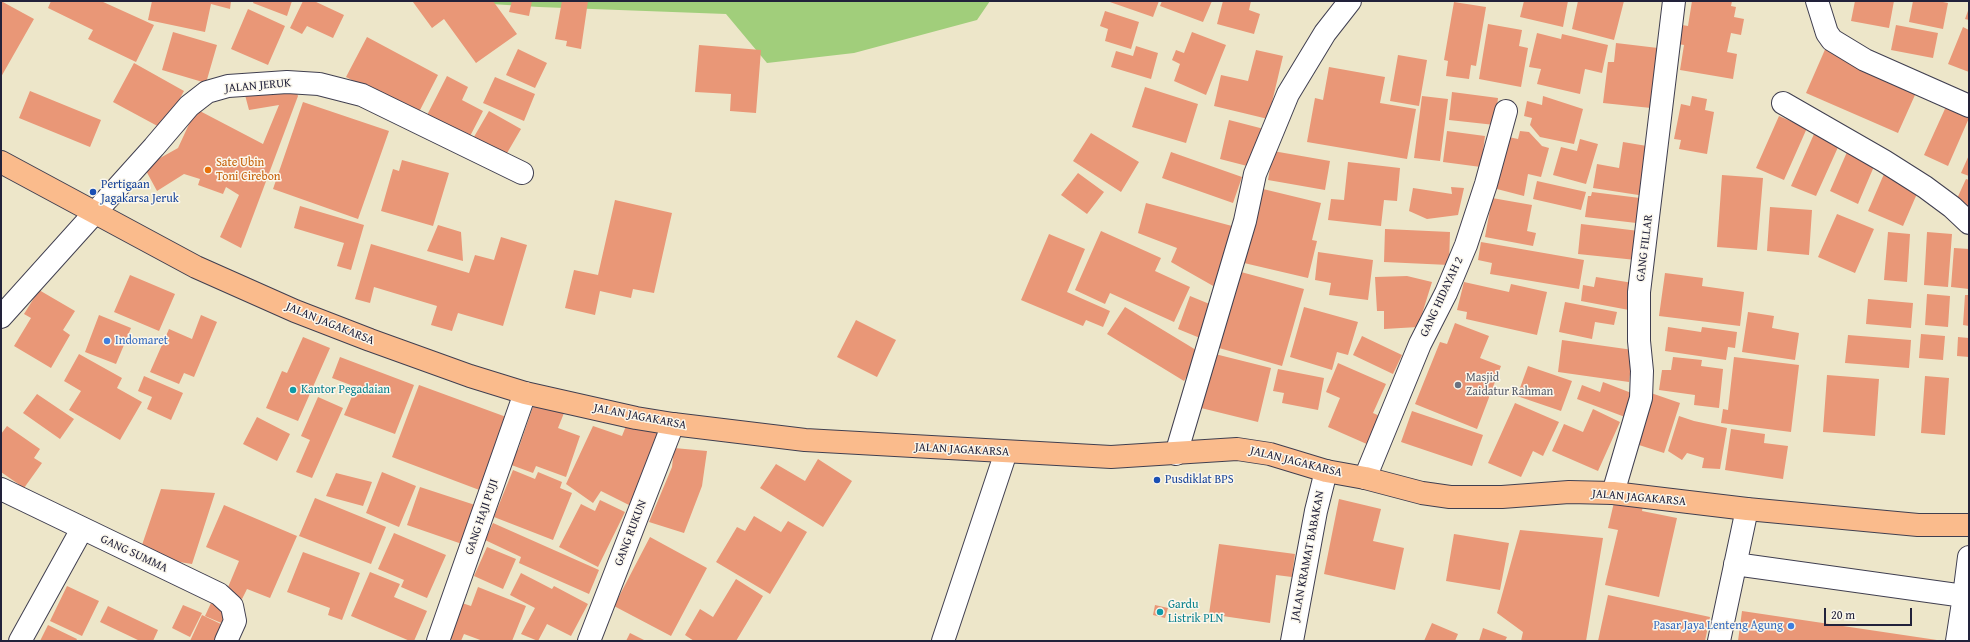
<!DOCTYPE html>
<style>
body{margin:0}
#map{position:relative;width:1970px;height:642px;overflow:hidden;background:#ede6c9;font-family:"Gentium Book Plus",serif}
canvas{display:block}
.frame{position:absolute;inset:0;border:2px solid #22223b;pointer-events:none}
.scale{position:absolute;left:1824px;top:608px;width:88px;height:18px;box-sizing:border-box;border:2px solid #22223b;border-top:0;padding-left:5px;font-size:12px;line-height:14px;white-space:nowrap;color:#22223b;-webkit-text-stroke:3px #fbf7ec;paint-order:stroke}
</style>
<div id="map">
<canvas width="1970" height="642"></canvas>
<div class="frame"></div>
<div class="scale">20 m</div>
</div>
<script>
const ctx = document.querySelector('canvas').getContext('2d');
ctx.lineJoin = 'round';
function paint(path, color) {
  ctx.fillStyle = color;
  ctx.fill(path, 'evenodd');
}
function toPath(rows) {
  const path = new Path2D();
  for (const r of rows) {
    path.moveTo(r[0], r[1]);
    for (let i = 2; i < r.length; i += 2) path.lineTo(r[i], r[i + 1]);
  }
  return path;
}
function trace(path, color, width, dash) {
  ctx.strokeStyle = color;
  ctx.lineWidth = width;
  ctx.lineCap = dash ? 'butt' : 'round';
  ctx.setLineDash(dash || []);
  ctx.stroke(path);
}
function label(font, color, halo, rows, align = 'center') {
  ctx.font = font + ' "Gentium Book Plus",serif';
  ctx.lineWidth = 3;
  ctx.setLineDash([]);
  ctx.textBaseline = 'middle';
  ctx.strokeStyle = halo;
  ctx.fillStyle = color;
  for (const [text, x, y, turn = 0] of rows) {
    ctx.save();
    ctx.translate(x, y);
    ctx.rotate((+turn || 0) * Math.PI / 180);
    ctx.textAlign = isNaN(turn) ? turn : align;
    if (halo) ctx.strokeText(text, 0, 0);
    ctx.fillText(text, 0, 0);
    ctx.restore();
  }
}
const green = toPath([
 [443,1,990,1,977,20,854,53,767,63,726,14,539,7]
]);
const building = toPath([
 [1,1,34,19,1,77],
 [51,1,101,1,154,25,136,62,88,39,93,30,48,8],
 [152,1,231,1,230,9,211,4,205,32,148,20],
 [254,1,292,1,287,16,253,3],
 [303,1,314,1,344,15,333,38,307,26,302,34,290,28],
 [415,1,493,1,517,34,476,63,444,19,432,28,413,2],
 [512,1,532,1,529,16,509,12],
 [562,1,588,1,581,49,566,46,567,41,555,39],
 [1107,1,1159,1,1153,17],
 [1162,1,1212,1,1203,22,1160,6],
 [1223,1,1251,1,1249,10,1260,14,1254,34,1217,24],
 [1524,1,1568,1,1563,27,1520,17],
 [1578,1,1624,1,1614,40,1572,29],
 [1692,1,1732,1,1731,6,1736,7,1734,17,1744,19,1741,35,1731,33,1727,52,1737,54,1733,79,1680,70,1684,45,1678,44,1682,25,1688,26],
 [1855,1,1894,1,1889,28,1851,21],
 [1913,1,1938,1,1948,3,1943,29,1909,22],
 [1454,2,1486,7,1476,66,1471,65,1469,79,1446,76,1448,61,1444,60],
 [1969,8,1969,20,1965,19],
 [248,9,285,26,268,65,231,49],
 [1105,11,1139,22,1131,49,1105,41,1108,29,1100,26],
 [1488,24,1522,30,1519,46,1528,48,1521,87,1479,79],
 [1896,25,1938,33,1933,58,1891,50],
 [1963,27,1969,30,1969,72,1948,64],
 [173,32,217,45,206,83,162,70],
 [1192,32,1226,45,1206,95,1174,81,1180,64,1172,60,1176,50,1184,53],
 [1537,33,1561,39,1562,34,1608,45,1602,73,1585,69,1580,94,1537,84,1541,69,1529,67],
 [367,37,438,75,418,114,346,77],
 [1616,43,1658,48,1651,108,1603,103,1608,62,1614,62],
 [699,45,761,50,756,113,730,111,731,94,695,92],
 [1827,45,1919,86,1898,133,1806,93],
 [1136,46,1158,53,1151,79,1111,67,1116,51,1133,56],
 [518,49,547,63,535,88,506,75],
 [1256,50,1283,56,1268,119,1214,106,1221,75,1248,81],
 [1398,55,1427,60,1419,106,1390,101],
 [134,63,184,91,163,129,113,102],
 [1329,67,1385,77,1380,103,1416,109,1407,159,1307,142,1315,98,1323,100],
 [447,76,468,87,462,100,483,111,467,142,424,121],
 [495,77,535,94,524,121,483,103],
 [294,86,298,96,241,248,220,237,239,195,226,187,223,194,198,185,200,179,184,174,157,191,144,167,178,148,196,109,263,144,279,105,249,110,245,95],
 [1145,87,1198,104,1186,143,1132,127],
 [30,91,101,120,90,147,19,118],
 [1452,92,1498,98,1495,125,1449,120],
 [1422,96,1448,99,1440,161,1414,158],
 [1543,96,1583,109,1574,144,1540,137,1530,125,1532,118,1524,116,1527,101,1542,105],
 [1692,96,1707,99,1705,110,1714,112,1707,154,1679,149,1681,140,1674,139,1681,104,1690,106],
 [1949,100,1969,109,1969,118,1948,166,1924,155],
 [303,102,389,131,358,219,273,189],
 [489,111,521,129,503,160,471,142],
 [1779,116,1807,128,1784,180,1756,168],
 [1229,120,1264,129,1255,168,1220,159],
 [1447,131,1485,136,1481,167,1443,162],
 [1520,131,1529,132,1542,146,1549,148,1541,177,1528,174,1524,196,1493,188,1504,136,1518,139],
 [1091,133,1139,162,1121,192,1073,161],
 [1814,134,1839,145,1816,196,1791,186],
 [1580,139,1598,144,1586,184,1553,175,1561,147,1577,151],
 [1623,142,1653,147,1645,196,1593,188,1597,164,1619,168],
 [1273,151,1330,161,1325,190,1268,180],
 [1171,152,1242,177,1233,203,1162,178],
 [1847,152,1875,164,1858,204,1830,191],
 [1969,155,1969,176,1961,173],
 [402,160,449,173,433,226,381,211,393,169,399,171],
 [1348,162,1400,168,1397,201,1384,200,1381,226,1328,220,1331,199,1344,200],
 [1078,173,1104,192,1087,214,1061,195],
 [1884,174,1919,189,1903,226,1868,211],
 [1722,175,1763,178,1757,250,1717,247],
 [1966,179,1969,180,1969,209,1955,203],
 [1537,181,1586,192,1581,210,1533,199],
 [1451,187,1464,188,1458,215,1427,219,1409,211,1413,188,1452,194],
 [1263,189,1321,203,1312,240,1317,241,1308,278,1244,263],
 [1592,192,1648,199,1645,224,1585,217,1588,196,1591,196],
 [1492,198,1532,205,1527,231,1536,233,1533,246,1485,237],
 [615,200,672,213,654,293,633,289,631,298,600,291,595,315,565,308,574,270,598,275],
 [1146,203,1232,226,1215,287,1171,262,1177,248,1138,233],
 [300,206,364,225,351,270,337,266,344,243,294,228],
 [1770,207,1812,210,1809,255,1767,251],
 [1837,214,1874,229,1855,273,1818,257],
 [1581,224,1639,231,1636,260,1578,254],
 [438,225,461,232,463,261,427,251],
 [1385,229,1450,232,1449,265,1384,262],
 [1101,231,1161,258,1155,271,1190,287,1174,322,1110,293,1105,304,1075,290],
 [1888,232,1910,234,1907,282,1884,280],
 [1927,232,1952,234,1948,287,1924,285],
 [1049,234,1085,249,1067,292,1110,311,1103,327,1086,320,1083,326,1021,300],
 [501,237,527,245,503,326,458,313,452,331,431,325,437,306,374,287,370,303,355,299,371,244,469,273,475,255,494,260],
 [1481,242,1584,260,1579,289,1490,274,1492,263,1478,260],
 [1954,248,1969,249,1969,289,1951,287],
 [1318,252,1373,260,1368,300,1329,295,1331,283,1315,280],
 [1241,272,1304,289,1282,366,1219,348],
 [1665,273,1703,278,1702,286,1744,292,1740,326,1659,316],
 [130,275,175,294,159,331,114,312],
 [1407,276,1432,282,1418,327,1384,329,1384,311,1377,311,1375,277],
 [1596,277,1633,283,1629,310,1581,301,1583,285,1594,287],
 [1464,282,1509,292,1511,284,1547,292,1537,335,1466,319,1467,312,1457,310],
 [39,290,75,311,63,330,70,335,51,368,14,346,31,318,24,314],
 [1927,294,1950,296,1948,327,1925,325],
 [1965,295,1969,295,1969,326,1963,325],
 [1190,296,1212,305,1200,338,1178,329],
 [1868,299,1913,303,1911,328,1866,324],
 [1565,302,1617,312,1614,325,1595,322,1592,339,1559,332],
 [1125,307,1201,353,1184,381,1107,334],
 [1304,307,1358,322,1348,355,1337,352,1332,370,1290,357],
 [1748,312,1774,316,1772,328,1799,333,1795,360,1742,352],
 [99,315,131,328,116,364,85,352],
 [201,315,217,322,194,377,184,373,179,384,150,372,169,329,192,339],
 [856,320,896,340,877,377,837,357],
 [1455,323,1489,336,1480,358,1501,366,1477,429,1415,404,1440,342,1447,344],
 [1668,327,1701,332,1702,327,1737,332,1735,348,1728,347,1726,360,1665,351],
 [1921,334,1945,336,1943,360,1919,358],
 [1848,335,1911,340,1909,368,1845,363],
 [1362,336,1402,355,1393,374,1353,355],
 [303,337,330,348,298,421,266,408,282,371,287,373],
 [1958,337,1969,338,1969,357,1957,356],
 [1562,340,1633,350,1629,382,1558,372],
 [79,354,122,378,117,388,142,402,120,440,69,410,81,391,64,381],
 [1215,354,1271,368,1258,422,1201,408],
 [340,357,414,385,395,434,344,415,356,387,332,378],
 [1673,357,1702,360,1701,366,1723,369,1719,408,1694,405,1695,395,1659,390,1662,370,1671,370],
 [1734,357,1799,365,1791,432,1721,423,1723,409,1728,410],
 [1338,363,1386,384,1373,413,1382,417,1369,445,1328,427,1340,398,1326,392],
 [1528,366,1572,381,1561,411,1517,396],
 [1278,369,1324,378,1318,410,1282,403,1284,393,1273,391],
 [1827,375,1879,379,1875,436,1823,432],
 [144,376,183,393,171,420,147,409,152,397,138,391],
 [1925,376,1949,378,1945,435,1921,433],
 [1603,382,1634,394,1625,417,1577,399,1582,385,1600,392],
 [419,385,509,418,482,491,392,457],
 [1651,393,1680,403,1664,453,1639,445],
 [37,394,74,419,60,439,23,413],
 [318,397,343,408,312,478,296,472,310,440,301,436],
 [536,398,566,408,558,428,580,436,566,477,536,466,533,473,506,463,512,448,518,450],
 [1515,403,1559,422,1543,456,1533,451,1521,477,1488,463],
 [1593,409,1620,422,1598,471,1552,451,1564,424,1583,432],
 [1412,411,1483,435,1472,466,1401,442],
 [630,416,665,432,631,506,601,491,593,503,566,484,593,426,622,436],
 [1679,416,1694,421,1727,428,1720,469,1702,468,1704,458,1687,453,1682,460,1668,451],
 [257,417,290,434,277,461,243,444],
 [7,426,40,449,34,458,42,463,24,488,1,472,1,434],
 [1731,429,1765,434,1764,443,1788,446,1783,479,1725,470],
 [674,448,707,451,702,486,684,533,649,522,672,467],
 [818,459,852,481,823,527,760,488,776,464,805,481],
 [513,470,535,479,538,472,562,482,560,488,572,493,553,540,494,517],
 [382,472,416,486,399,527,366,513],
 [336,473,372,482,363,506,326,496],
 [420,487,475,505,462,544,407,525],
 [161,489,215,493,192,564,173,561,142,545],
 [315,498,386,527,371,564,299,536],
 [1615,498,1643,505,1642,511,1677,518,1659,597,1605,585,1618,530,1608,528],
 [1339,499,1381,509,1373,541,1404,548,1395,590,1324,574],
 [600,500,625,512,598,567,559,547,581,504,595,511],
 [224,505,297,536,270,598,247,589,242,599,226,592,239,561,206,547],
 [754,516,781,532,788,521,807,532,770,594,716,562,737,527,745,531],
 [493,523,599,570,589,594,519,563,521,557,485,540],
 [1520,530,1603,538,1586,641,1521,641,1523,632,1497,613],
 [394,533,446,555,427,598,401,587,404,580,378,569],
 [1454,534,1509,543,1500,590,1446,581],
 [650,537,707,568,671,636,614,606],
 [1219,544,1295,554,1292,577,1276,575,1270,623,1209,614],
 [487,547,516,559,503,589,474,576],
 [303,552,360,573,342,620,328,615,330,608,287,592],
 [370,572,400,584,394,597,427,611,414,641,410,641,351,616],
 [521,573,552,589,554,586,588,604,571,636,547,624,538,641,521,634,535,608,510,595],
 [736,579,763,596,736,641,694,641,685,635,700,609,713,617],
 [67,586,99,601,82,636,50,621],
 [478,587,526,606,512,641,483,641,464,634,461,641,455,641,443,636,462,603,471,606],
 [1608,595,1710,617,1705,641,1598,641],
 [211,603,233,613,226,625,205,616],
 [183,605,202,613,190,637,172,628],
 [1155,605,1168,608,1165,618,1153,615],
 [108,606,158,630,153,641,140,641,100,622],
 [1742,611,1937,640,1936,641,1738,641],
 [202,615,225,626,218,641,190,641],
 [1432,623,1458,634,1455,641,1424,641],
 [48,625,77,639,76,641,40,641],
 [1483,628,1507,637,1505,641,1479,641],
 [630,633,646,641,626,641]
]);
const minor = toPath([
 [1817,1,1827,33,1832,40,1865,60,1969,106],
 [1783,103,1884,161,1925,187,1952,207,1969,223],
 [1,317,154,147,189,106,207,92,228,86,287,82,319,84,362,95,522,173],
 [1176,454,1245,221,1255,174,1288,94,1325,33,1350,1],
 [1365,478,1420,344,1446,293,1466,245,1486,184,1506,111],
 [1,489,219,594,232,606,235,621,226,641],
 [1613,493,1641,398,1642,371,1639,341,1639,292,1674,1],
 [1735,564,1964,596,1969,557],
 [20,641,82,529],
 [438,641,525,393],
 [589,641,673,424],
 [943,641,1006,452],
 [1292,641,1316,511,1326,471],
 [1719,641,1747,509],
 [1957,641,1964,596]
]);
const major = toPath([
 [1,162,196,267,295,311,370,340,470,376,525,393,636,418,673,424,805,440,1111,457,1237,449,1270,454,1326,471,1365,478,1422,493,1450,497,1502,497,1569,492,1613,493,1747,509,1918,525,1969,525]
]);
const markers = [
 [208,170,4,"#e8710a"],
 [93,192,4,"#1a4fb4"],
 [107,341,4,"#3f7fe0"],
 [1458,385,4,"#6b7280"],
 [293,390,4,"#0f9aa8"],
 [1157,480,4,"#1a4fb4"],
 [1160,612,4,"#0f9aa8"],
 [1791,626,4,"#3f7fe0"]
];
const streetNames = [
 ["JALAN JERUK",258,86,-5],
 ["GANG FILLAR",1645,248,-83],
 ["GANG HIDAYAH 2",1442,297,-65],
 ["JALAN JAGAKARSA",330,324,22],
 ["JALAN JAGAKARSA",640,417,11],
 ["JALAN JAGAKARSA",962,450,3],
 ["JALAN JAGAKARSA",1296,462,14],
 ["JALAN JAGAKARSA",1639,498,5],
 ["GANG HAJI PUJI",482,517,-71],
 ["GANG RUKUN",631,533,-69],
 ["GANG SUMMA",134,554,25],
 ["JALAN KRAMAT BABAKAN",1308,556,-79]
];
const foodNames = [
 ["Sate Ubin",216,163],
 ["Toni Cirebon",216,177]
];
const transitNames = [
 ["Pertigaan",101,185],
 ["Jagakarsa Jeruk",101,199],
 ["Pusdiklat BPS",1165,480]
];
const shopNames = [
 ["Indomaret",115,341],
 ["Pasar Jaya Lenteng Agung",1783,626,"right"]
];
const worshipNames = [
 ["Masjid",1466,378],
 ["Zaidatur Rahman",1466,392]
];
const cultureNames = [
 ["Kantor Pegadaian",301,390],
 ["Gardu",1168,605],
 ["Listrik PLN",1168,619]
];
paint(green, '#a1ce7b');
paint(building, '#e99777');
trace(minor, '#403f50', 24);
trace(major, '#403f50', 24);
trace(minor, '#fff', 22);
trace(major, '#fabb8c', 22);
for (const [x, y, r, color] of markers) {
  const dot = new Path2D();
  dot.arc(x, y, r, 0, 2 * Math.PI);
  ctx.fillStyle = color;
  ctx.fill(dot);
  trace(dot, '#fbf7ec', 1.5);
}
label('12px', '#22223b', '#fbf7ec', streetNames);
label('12px', '#c56008', '#fbf7ec', foodNames, 'left');
label('12px', '#164399', '#fbf7ec', transitNames, 'left');
label('12px', '#366cbe', '#fbf7ec', shopNames, 'left');
label('12px', '#5b616d', '#fbf7ec', worshipNames, 'left');
label('12px', '#0d838f', '#fbf7ec', cultureNames, 'left');
</script>
